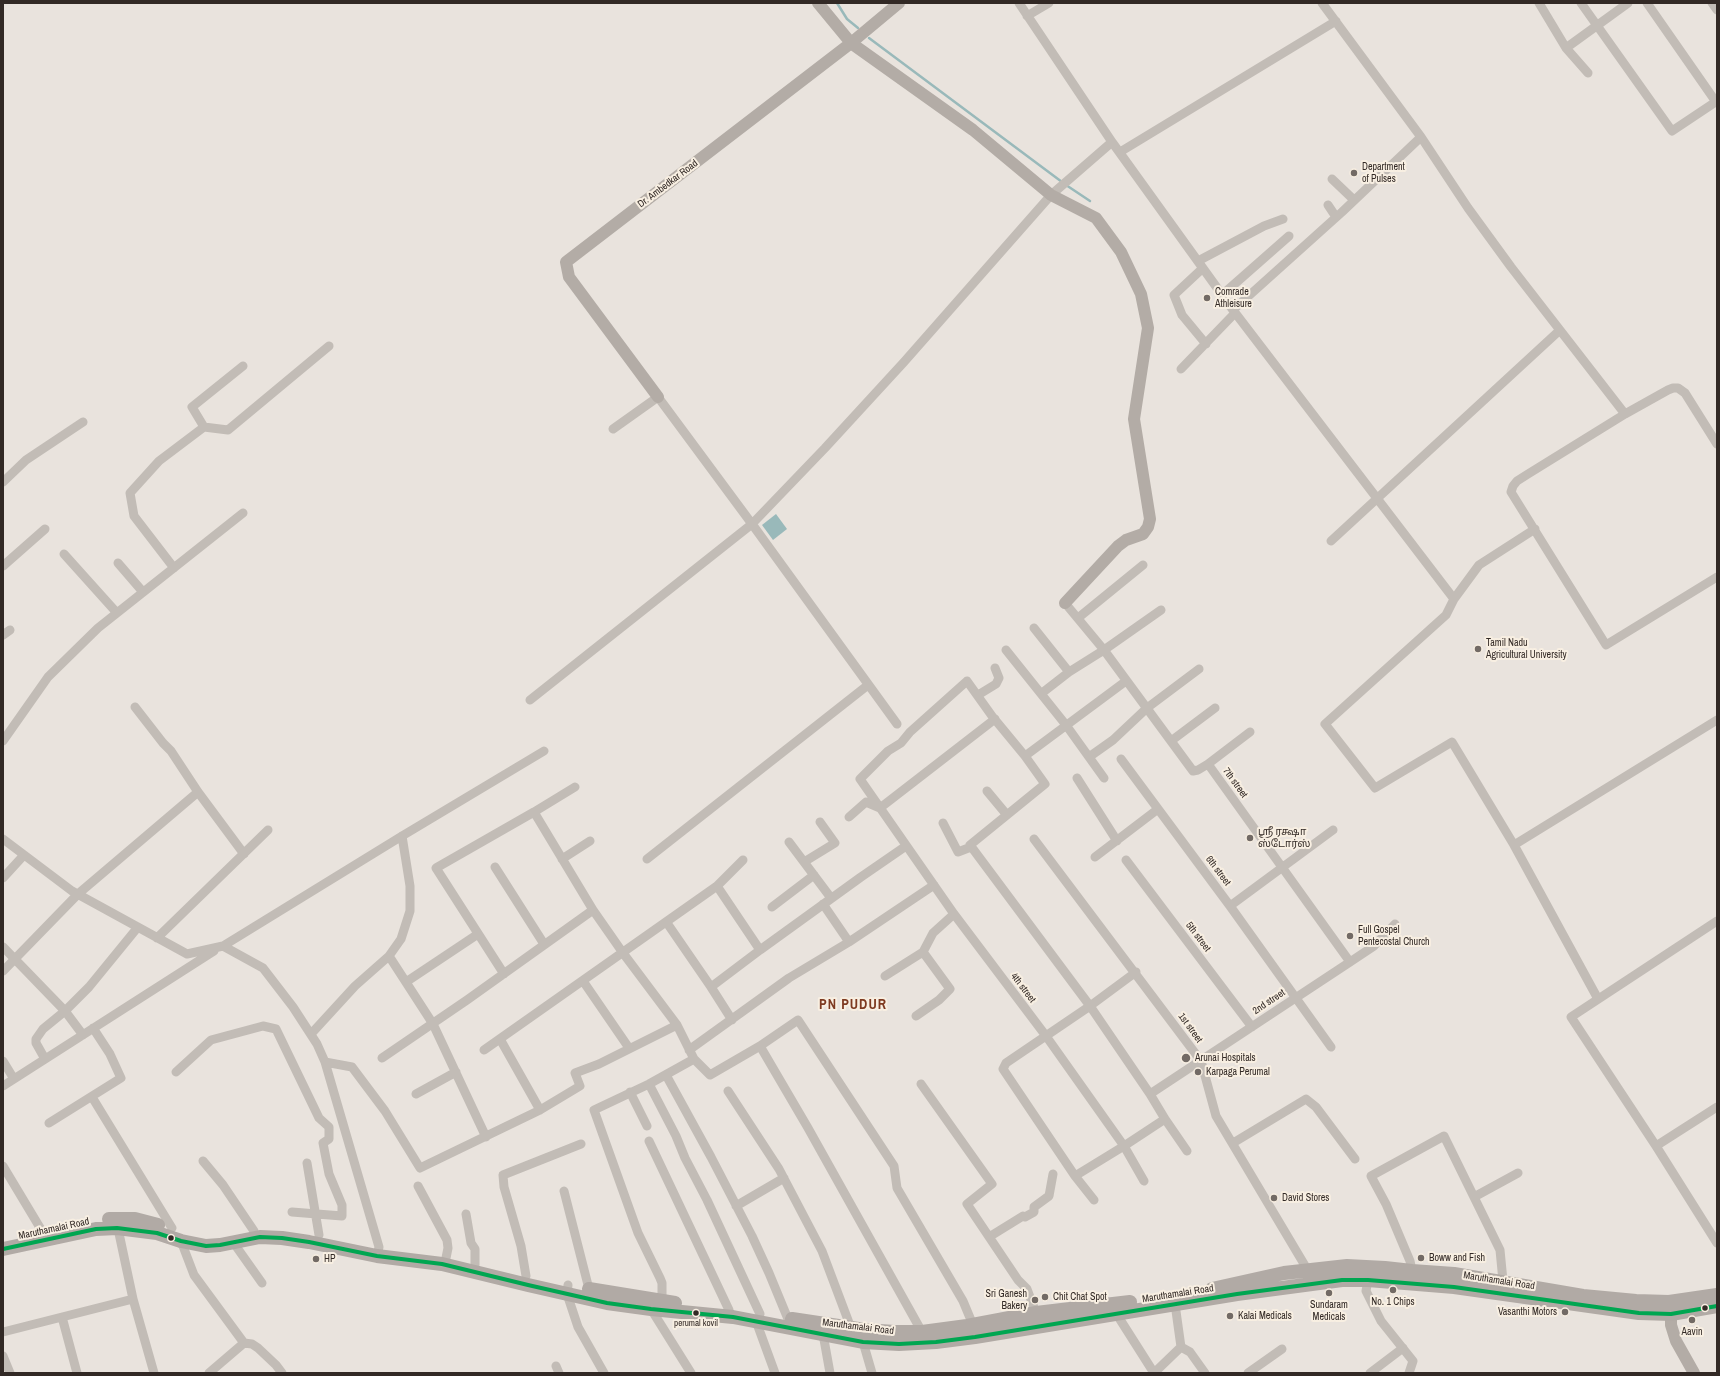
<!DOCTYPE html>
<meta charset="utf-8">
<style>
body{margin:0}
#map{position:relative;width:1720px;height:1376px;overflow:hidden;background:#e9e3dd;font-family:"Archivo Narrow",sans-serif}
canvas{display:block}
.frame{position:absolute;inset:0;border:4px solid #322925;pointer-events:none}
</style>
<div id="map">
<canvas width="1720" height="1376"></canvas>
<div class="frame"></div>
</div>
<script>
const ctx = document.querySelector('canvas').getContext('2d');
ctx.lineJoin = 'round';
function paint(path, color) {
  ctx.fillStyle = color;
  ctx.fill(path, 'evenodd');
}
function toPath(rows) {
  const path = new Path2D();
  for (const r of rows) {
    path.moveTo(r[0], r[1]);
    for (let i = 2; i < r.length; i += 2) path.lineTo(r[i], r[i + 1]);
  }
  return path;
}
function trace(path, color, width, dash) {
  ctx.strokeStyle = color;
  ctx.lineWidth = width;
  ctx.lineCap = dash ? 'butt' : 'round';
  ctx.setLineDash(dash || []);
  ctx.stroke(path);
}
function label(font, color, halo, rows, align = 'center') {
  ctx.font = font + ' "Archivo Narrow","Noto Sans Tamil",sans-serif';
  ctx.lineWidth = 4;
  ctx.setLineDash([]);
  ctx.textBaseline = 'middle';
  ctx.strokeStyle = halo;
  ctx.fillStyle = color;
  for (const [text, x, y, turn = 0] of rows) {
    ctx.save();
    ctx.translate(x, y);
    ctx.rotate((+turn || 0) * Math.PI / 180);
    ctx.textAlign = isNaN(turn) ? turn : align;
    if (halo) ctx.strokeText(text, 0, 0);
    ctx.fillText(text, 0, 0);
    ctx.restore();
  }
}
const water = toPath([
 [776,514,787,529,773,540,762,525]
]);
const stream = toPath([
 [837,3,847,19,858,28],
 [869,38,1062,182],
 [1066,185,1090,201]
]);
const street = toPath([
 [1019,3,1112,142],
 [1322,3,1421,137],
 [1539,3,1566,48,1588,73],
 [1581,3,1672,131,1717,101],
 [1647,3,1716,102],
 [1712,3,1717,10],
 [1027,16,1049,3],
 [1566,48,1628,3],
 [1120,152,1336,21],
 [1332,179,1354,200],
 [1328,205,1336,217],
 [1198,261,1264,226,1283,219],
 [1203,268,1174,295,1182,315,1206,344],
 [1222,295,1289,236],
 [1233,310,1454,599],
 [243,366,192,407,204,427,228,430,329,346],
 [1181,369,1235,313],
 [613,429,658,397,752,524,825,448,904,362,1051,195,1112,142,1233,310,1342,212,1421,137,1468,208,1511,267,1625,414],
 [1717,444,1685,393,1678,388,1673,388,1668,390,1625,414,1528,474,1517,481,1513,486,1511,492,1606,645,1717,577],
 [3,482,26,460,83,422],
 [1331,541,1560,330],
 [64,554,117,613],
 [118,563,143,592],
 [3,566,45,529],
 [174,568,134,516,130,493,159,461,204,427],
 [1065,603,1104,650,1193,771,1198,770,1208,764,1350,962],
 [1078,618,1143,565],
 [1034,628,1069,672],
 [3,635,10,630],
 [1006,650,1066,725,1104,778],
 [1126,681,1025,756,1045,784,970,845,1090,1006,1150,1094,1350,962,1374,946,1395,924],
 [1042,693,1069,672,1104,650,1161,610],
 [978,695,996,684,999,678,995,668],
 [530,700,752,524,897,724],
 [135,707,163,743,171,751,198,792,244,854],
 [3,741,48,677,98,628,243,513],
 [1171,741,1215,708],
 [1025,756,992,716,967,681,910,732,901,743,888,751,860,779,954,914,1046,1036,1124,1146,1165,1119,1150,1094],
 [1089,757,1113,740,1147,708,1199,669],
 [1121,759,1230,906,1331,1047],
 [1208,764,1250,732],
 [1077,778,1117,841],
 [987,791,1007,815],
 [534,812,575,787],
 [849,817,866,802,880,808,995,719],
 [943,823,958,852,971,847],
 [3,839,72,891,187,954,223,946,263,968,293,1007,317,1044,325,1062,379,1247,377,1256],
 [1034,839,1201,1061,1216,1116,1307,1269,1308,1275],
 [789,842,831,898],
 [1514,845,1452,742,1375,788,1325,724,1446,615,1454,599,1479,565,1535,529],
 [1095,857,1158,809],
 [562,859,590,841],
 [647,859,868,685],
 [1126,860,1252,1027],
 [804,862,835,843,820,822],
 [495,867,544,944],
 [3,878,24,855],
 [717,886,743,860],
 [823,904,849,942],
 [1230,906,1333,830],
 [772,907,814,875],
 [1717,921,1571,1017,1656,1146,1717,1243],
 [667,923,711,987,760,950],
 [157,938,268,830],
 [223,946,402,836,544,751],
 [3,947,65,1011,89,987,138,927],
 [389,956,433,1024,486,1137],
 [3,971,78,894,198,792],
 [504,974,436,868,534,812,593,910],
 [885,976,923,952,933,933,954,914],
 [583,981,629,1048],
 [406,982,478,934],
 [711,987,732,1020],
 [1598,999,1514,845,1717,720],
 [916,1016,939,1000,950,989,923,952],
 [311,1034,355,986,389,956,401,939,410,911,410,886,402,836],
 [500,1039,540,1110],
 [760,1046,798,1020,894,1166,897,1188,963,1301,973,1325],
 [484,1050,717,886,760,950,861,877,906,846],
 [689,1050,789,978,849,942,934,885],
 [382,1058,467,1000,593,910,623,953,677,1025,694,1059,710,1075,760,1046,808,1128,922,1332],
 [45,1059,36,1043,36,1039,43,1029,65,1011,83,1035],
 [3,1061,14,1079],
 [325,1062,352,1067,385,1111,420,1168,540,1110,580,1086,575,1073,599,1064,677,1025],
 [176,1072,211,1040,263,1026,276,1029,319,1118,329,1127,329,1139,323,1143,329,1174,342,1205,342,1216,292,1212],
 [666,1075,711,1157,752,1236,769,1273,788,1319],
 [649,1084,676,1136,685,1158,707,1200,760,1314],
 [921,1084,992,1184,967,1204,1018,1280,1027,1289,1036,1313],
 [3,1086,214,951],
 [728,1091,779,1169,822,1251,851,1328],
 [630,1092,647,1126],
 [416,1094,456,1072],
 [92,1097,172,1228],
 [1165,1119,1187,1151],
 [49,1123,121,1078,110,1054,93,1028],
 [649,1141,729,1310],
 [1233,1143,1306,1099,1316,1107,1355,1159],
 [1656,1146,1717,1107],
 [203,1161,223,1185,254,1231],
 [307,1163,319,1235],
 [3,1166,42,1231],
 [1075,1176,1003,1069,1006,1063,1090,1006,1136,972],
 [418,1186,447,1240,448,1248,446,1258],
 [564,1191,589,1289],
 [1474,1197,1518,1173],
 [1094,1200,1075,1176,1124,1146,1144,1181],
 [736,1206,784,1178],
 [466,1214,471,1243,475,1249,475,1265],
 [117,1224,133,1299,154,1373],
 [989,1237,1023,1216,1025,1217,1034,1212,1034,1207,1049,1196,1053,1174],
 [181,1241,194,1275,244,1343],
 [233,1242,262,1283],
 [1412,1271,1410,1261,1386,1204,1371,1176,1444,1136,1500,1250,1503,1281],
 [526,1276,521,1246,504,1187,503,1175,581,1144],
 [1368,1280,1366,1291,1381,1321,1413,1361,1409,1373],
 [568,1285,567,1294,578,1327,604,1373],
 [662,1301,662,1283,660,1278,638,1233,594,1110,649,1084,694,1059],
 [1175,1304,1181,1347,1190,1352,1205,1373],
 [651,1309,691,1373],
 [1114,1310,1154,1373],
 [62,1317,77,1373],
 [756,1321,775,1373],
 [3,1332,133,1299],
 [823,1334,830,1373],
 [864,1338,863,1342,872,1373],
 [3,1356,10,1373],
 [556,1366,559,1373],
 [209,1373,244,1343,252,1344,258,1348,276,1365,282,1373],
 [1154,1373,1181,1347],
 [1248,1373,1282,1349],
 [1370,1373,1403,1348]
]);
const secondary = toPath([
 [818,3,851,43,973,130,1051,195,1096,218,1121,252,1141,294,1148,328,1134,419,1150,519,1148,527,1143,534,1126,540,1118,546,1065,603],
 [658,397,569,277,566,262,851,43,899,3],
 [1671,1314,1671,1325,1676,1341,1694,1373]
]);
const primary = toPath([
 [109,1219,135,1219,158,1225],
 [3,1249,96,1229,117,1228,157,1233,181,1241,206,1246,220,1245,260,1237,282,1238,309,1242,377,1256,442,1264,528,1285,607,1303,651,1309,733,1317,863,1342,899,1344,936,1342,975,1337,1237,1294,1342,1280,1368,1280,1454,1287,1639,1313,1671,1314,1717,1306],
 [589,1289,675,1303],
 [1212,1289,1284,1273,1347,1266,1385,1268,1412,1271,1454,1274,1583,1296,1636,1301,1669,1302,1717,1295],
 [792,1319,865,1330,895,1332,922,1332,967,1326,1036,1313,1130,1302]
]);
const bus1 = toPath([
 [3,1249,96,1229,117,1228,157,1233,181,1241,206,1246,220,1245,260,1237,282,1238,309,1242,377,1256,442,1264,528,1285,607,1303,651,1309,733,1317,863,1342,899,1344,936,1342,975,1337,1237,1294,1342,1280,1368,1280,1454,1287,1639,1313,1671,1314,1717,1306]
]);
const markers = [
 [1354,173,4,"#726a65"],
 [1207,298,4,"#726a65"],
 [1478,649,4,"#726a65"],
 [1250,838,4,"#726a65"],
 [1350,936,4,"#726a65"],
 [1186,1058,5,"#726a65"],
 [1198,1072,4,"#726a65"],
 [1274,1198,4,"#726a65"],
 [171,1238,3.5,"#322925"],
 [1421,1258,4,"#726a65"],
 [316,1259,4,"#726a65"],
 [1393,1290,4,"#726a65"],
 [1329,1293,4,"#726a65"],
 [1045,1297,4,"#726a65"],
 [1035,1300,4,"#726a65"],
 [1705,1308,3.5,"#322925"],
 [1565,1312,4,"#726a65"],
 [696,1313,3.5,"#322925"],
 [1230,1316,4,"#726a65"],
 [1692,1320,4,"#726a65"]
];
const busNames = [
 ["perumal kovil",696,1324]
];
const poiNames = [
 ["Department",1362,167],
 ["of Pulses",1362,179],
 ["Comrade",1215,292],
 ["Athleisure",1215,304],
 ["Tamil Nadu",1486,643],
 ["Agricultural University",1486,655],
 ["ஶ்ரீ ரக்ஷா",1258,832],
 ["ஸ்டோர்ஸ்",1258,844],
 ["Full Gospel",1358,930],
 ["Pentecostal Church",1358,942],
 ["Arunai Hospitals",1195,1058],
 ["Karpaga Perumal",1206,1072],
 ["David Stores",1282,1198],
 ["Boww and Fish",1429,1258],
 ["HP",324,1259],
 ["Sri Ganesh",1027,1294,"right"],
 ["Bakery",1027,1306,"right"],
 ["Chit Chat Spot",1053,1297],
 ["No. 1 Chips",1393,1302,"center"],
 ["Sundaram",1329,1305,"center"],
 ["Medicals",1329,1317,"center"],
 ["Vasanthi Motors",1557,1312,"right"],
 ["Kalai Medicals",1238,1316],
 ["Aavin",1692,1332,"center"]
];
const streetNames = [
 ["Dr. Ambedkar Road",668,184,-37],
 ["7th street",1235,783,54],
 ["6th street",1218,871,53],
 ["5th street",1198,937,53],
 ["4th street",1023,988,53],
 ["2nd street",1269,1002,-34],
 ["1st street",1190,1028,54],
 ["Maruthamalai Road",54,1229,-12],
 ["Maruthamalai Road",1499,1281,9],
 ["Maruthamalai Road",1178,1294,-9],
 ["Maruthamalai Road",858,1327,7]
];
const districtNames = [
 ["PN PUDUR",853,1005]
];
paint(water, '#99b9ba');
trace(stream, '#99b9ba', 2.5);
trace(street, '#c2bcb6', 9);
trace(secondary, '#b3aca6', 12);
trace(primary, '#b1aaa5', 14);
trace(bus1, '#00a651', 4);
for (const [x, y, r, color] of markers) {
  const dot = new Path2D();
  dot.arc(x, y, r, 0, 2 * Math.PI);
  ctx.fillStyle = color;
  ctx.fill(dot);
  trace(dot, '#f8efe2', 1.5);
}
label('9px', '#322925', '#f8efe2', busNames);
label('10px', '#322925', '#f8efe2', poiNames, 'left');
label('10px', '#322925', '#f8efe2', streetNames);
ctx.letterSpacing = '1px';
label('bold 14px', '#7e3a21', '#f8efe2', districtNames);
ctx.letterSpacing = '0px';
</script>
